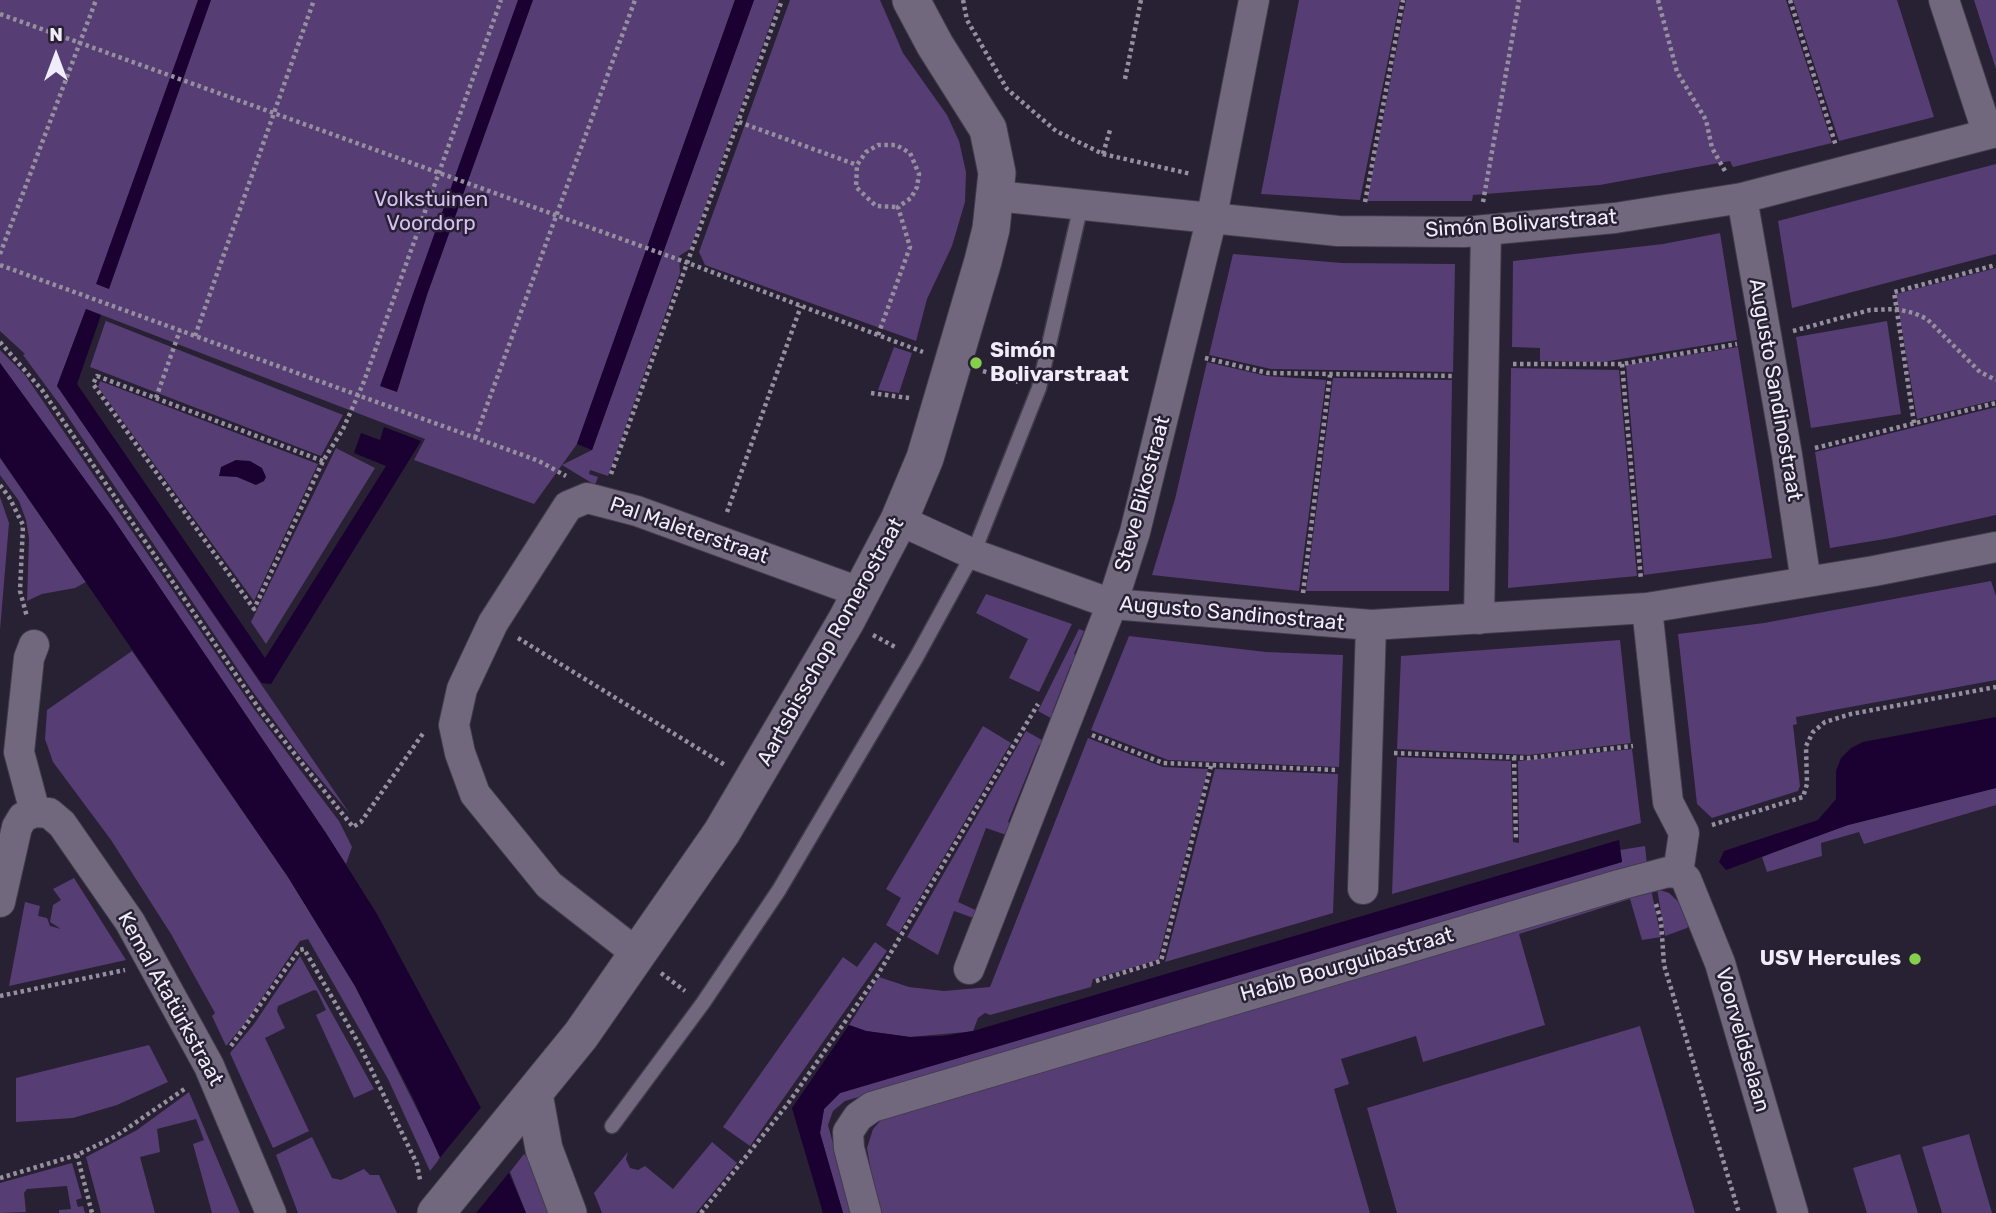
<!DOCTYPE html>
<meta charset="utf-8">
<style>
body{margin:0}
#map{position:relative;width:1996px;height:1213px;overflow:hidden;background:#282033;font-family:Rubik,sans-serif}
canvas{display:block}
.north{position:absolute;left:21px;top:21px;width:70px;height:70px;-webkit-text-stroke:5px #282033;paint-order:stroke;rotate:0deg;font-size:19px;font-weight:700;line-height:28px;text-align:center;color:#f1ecf9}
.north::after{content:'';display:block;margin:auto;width:24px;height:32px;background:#f1ecf9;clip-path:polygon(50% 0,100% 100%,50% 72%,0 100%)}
</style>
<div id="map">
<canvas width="1996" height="1213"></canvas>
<div class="north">N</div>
</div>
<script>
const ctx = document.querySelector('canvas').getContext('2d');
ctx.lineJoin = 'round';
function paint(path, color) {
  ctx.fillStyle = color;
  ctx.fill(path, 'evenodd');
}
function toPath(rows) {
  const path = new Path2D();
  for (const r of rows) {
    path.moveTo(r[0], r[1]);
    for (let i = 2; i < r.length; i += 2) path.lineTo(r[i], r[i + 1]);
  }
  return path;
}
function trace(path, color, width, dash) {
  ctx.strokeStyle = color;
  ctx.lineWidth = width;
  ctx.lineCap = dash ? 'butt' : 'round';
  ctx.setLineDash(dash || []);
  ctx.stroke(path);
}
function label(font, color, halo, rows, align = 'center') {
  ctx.font = font + ' Rubik,sans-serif';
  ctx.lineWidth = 5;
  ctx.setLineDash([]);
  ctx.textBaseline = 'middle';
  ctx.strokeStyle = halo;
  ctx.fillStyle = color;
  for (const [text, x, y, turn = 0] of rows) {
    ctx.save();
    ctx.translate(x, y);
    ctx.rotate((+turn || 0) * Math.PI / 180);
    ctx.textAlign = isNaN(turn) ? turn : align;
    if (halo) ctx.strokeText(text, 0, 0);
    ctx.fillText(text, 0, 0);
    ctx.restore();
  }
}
const green = toPath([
 [0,0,735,0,577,444,534,504,414,460,425,439,86,309,57,386,350,814,298,753,253,692,60,405,23,355,25,354,0,331],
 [754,0,779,0,690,249,679,256,680,273,608,476,590,470,589,474,598,477,595,485,562,465,592,450],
 [790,0,880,0,903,53,947,115,959,141,966,172,965,202,952,246,927,299,916,341,705,265,699,252],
 [1299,0,1400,0,1360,200,1261,194],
 [1406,0,1786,0,1832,143,1733,167,1730,161,1600,185,1473,195,1472,201,1367,201],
 [1793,0,1897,0,1934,117,1839,141],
 [1974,0,1996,0,1996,69],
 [1996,164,1996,254,1792,308,1778,221],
 [1720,233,1737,340,1603,362,1540,361,1540,348,1512,347,1513,261,1663,244],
 [1233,254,1342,263,1455,264,1453,372,1271,369,1209,355],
 [1996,268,1996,400,1917,419,1896,294],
 [106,320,106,321,343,415,321,456,90,367],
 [1887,321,1901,414,1811,428,1796,337],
 [894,347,912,353,899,393,878,390],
 [1738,347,1772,558,1644,575,1626,365],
 [0,350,25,375,254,709,339,821,352,847,346,864,112,517,0,363],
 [1207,362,1267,376,1326,380,1299,591,1152,575,1175,499],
 [1511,368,1619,370,1637,576,1508,588],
 [1333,378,1452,380,1449,591,1306,591],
 [100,381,318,464,254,601,98,387],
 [1996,407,1996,515,1891,538,1830,548,1815,452],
 [336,448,375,468,266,644,251,622],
 [0,458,86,582,75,588,42,594,27,601,29,538,26,520,19,501,0,475],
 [0,497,9,523,0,630],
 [1991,581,1996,596,1996,680,1796,717,1797,724,1793,725,1800,786,1798,791,1712,818,1697,804,1678,634,1764,623],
 [986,594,1072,624,1039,692,1009,678,1028,639,976,613],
 [1079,629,1084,631,1074,654,1082,659,1079,666,1071,664,1052,713,1059,716,1058,722,1038,711],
 [1129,636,1266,652,1343,655,1339,767,1168,760,1091,730],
 [1620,640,1631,743,1529,755,1397,749,1401,656],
 [132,651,288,877,355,986,441,1157,430,1171,388,1079,308,939,300,941,246,1022,226,1046,212,1016,215,1013,171,934,111,840,53,762,45,739,47,710],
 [983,726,1011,743,899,933,886,925,901,898,886,889],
 [1026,731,1049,744,1039,745,1008,822,1016,827,1012,837,986,828,958,902,982,913,979,920,954,911,938,955,907,937],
 [1088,738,1163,767,1208,769,1158,960,1093,979,1091,987,990,1015,985,1013,978,1018,973,1031,966,1032,910,1037,866,1031,849,1025,879,977,909,987,944,991,990,987],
 [1632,749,1641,823,1392,894,1397,757,1511,761,1513,842,1519,843,1518,761],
 [1215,769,1338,774,1333,913,1165,962],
 [1996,788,1996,805,1864,844,1859,832,1821,843,1822,856,1767,872,1762,857,1812,837,1848,825],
 [1645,846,1647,865,845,1101,833,1111,828,1125,852,1213,843,1213,820,1133,824,1109,840,1093,1622,862,1620,850],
 [74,878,126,960,9,986,25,902,40,906,38,916,47,918,50,926,61,929,50,922,53,905,61,900,53,889],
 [1651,889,1661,937,1642,940,1630,899,1519,934,1545,1025,1423,1062,1416,1036,1341,1059,1349,1084,1334,1089,1370,1213,878,1213,867,1148,873,1129,881,1120],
 [1657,889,1669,893,1683,906,1690,923,1687,928,1665,936],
 [875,942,887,951,750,1146,723,1127,843,957,857,967],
 [300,956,374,1089,354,1098,316,1015,326,1010,317,991,314,990,278,1006,277,1011,285,1028,265,1038,309,1131,273,1148,230,1053,254,1024],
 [1640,1026,1695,1213,1397,1213,1367,1108],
 [149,1045,168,1082,117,1105,73,1118,16,1122,16,1078],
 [189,1092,240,1213,212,1213,193,1144,204,1140,196,1119,157,1129,160,1152,140,1157,155,1213,101,1213,86,1157,137,1130],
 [1969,1134,1992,1213,1942,1213,1922,1147],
 [312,1137,332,1178,341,1180,364,1169,370,1175,379,1175,397,1213,298,1213,276,1155],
 [712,1142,737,1163,696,1213,602,1213,594,1193,628,1152,626,1159,630,1168,638,1170,645,1166,673,1189],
 [524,1154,532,1161,559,1213,526,1213,510,1172],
 [1900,1154,1918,1213,1867,1213,1853,1168],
 [72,1163,82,1198,76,1200,78,1207,83,1206,85,1213,59,1213,59,1210,71,1209,67,1186,27,1189,24,1193,26,1212,0,1213,0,1183]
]);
const water = toPath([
 [198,0,211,0,109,289,96,284],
 [518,0,533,0,427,295,397,392,380,386],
 [735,0,754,0,592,450,577,444],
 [86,309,101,315,77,384,265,658,386,466,354,453,361,433,380,440,384,427,421,441,271,684,262,683,258,678,57,386],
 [0,363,112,517,326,833,377,914,481,1108,526,1213,465,1213,413,1098,355,986,288,877,0,457],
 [236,460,250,461,262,468,266,477,264,481,256,485,237,477,219,476,221,467],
 [1996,717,1996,788,1848,825,1726,870,1719,862,1724,851,1818,820,1836,799,1836,771,1841,758,1851,748,1863,742],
 [1619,840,1622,862,840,1093,824,1109,820,1133,843,1213,823,1213,792,1108,849,1025,866,1031,910,1037,943,1036,973,1031]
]);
const pier = toPath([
 [483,1105,512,1169,476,1213,461,1213,438,1160]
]);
const path = toPath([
 [963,0,967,20,1007,89,1056,131,1103,154,1191,174],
 [1658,0,1677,72,1706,120,1712,148,1725,171],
 [1790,0,1836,146],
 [0,14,688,263,923,352],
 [1125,79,1141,0],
 [739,122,857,165],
 [1103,154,1110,130],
 [1365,202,1403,0],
 [1483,202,1519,0],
 [0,254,96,0],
 [0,265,539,461,566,476],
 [1793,331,1870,310,1896,309,1914,313,1927,319,1980,372,1996,380],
 [878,335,910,247,898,207,911,198,917,187,919,174,910,153,896,145,878,145,866,152,857,165,856,187,876,206,898,207],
 [195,336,314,0],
 [0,342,42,390,262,713,353,827,361,822,424,732],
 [1205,358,1268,373,1454,376],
 [1513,364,1622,364,1737,344],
 [1622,364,1641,580],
 [983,371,1018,382],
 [871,393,909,398],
 [156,398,180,330],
 [1914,423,1894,292,1996,265],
 [475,438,635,0],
 [1815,448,1996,403],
 [323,461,97,376,93,384,254,609,323,461,343,429,363,384,501,0],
 [611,474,782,0],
 [0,485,9,497,23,525,20,591,27,617],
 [727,512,801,306],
 [1303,593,1330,375],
 [873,635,897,648],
 [518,638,725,765],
 [1092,735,1163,763,1337,770],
 [1394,753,1529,758,1633,746],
 [1514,757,1516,840],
 [1712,825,1803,797,1807,784,1806,746,1813,732,1825,722,1851,714,1996,687],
 [1656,904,1661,921,1664,965,1739,1213],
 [661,973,685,991],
 [1096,981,1161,961,1211,766],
 [0,996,125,970],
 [231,1046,299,950,304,949,359,1044,417,1164,420,1180],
 [77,1155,92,1213],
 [0,1178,77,1155,116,1136,186,1088],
 [701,1213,787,1105,877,976,1038,704]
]);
const service = toPath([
 [612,1126,703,1003,779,890,916,658,973,554,1039,388,1081,205]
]);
const minor = toPath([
 [1944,0,1988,134],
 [996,196,1338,231,1464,232,1615,218,1742,198,1996,132],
 [1742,198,1787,455,1806,582],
 [899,520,973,554,1112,604,1371,625,1647,608,1874,571,1996,547],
 [1647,608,1668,802,1684,833,1678,873],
 [1479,619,1486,230],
 [34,645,29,658,19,752,35,812],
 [1678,873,1686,879,1720,963,1793,1213],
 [1363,889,1371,625],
 [0,902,17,827,23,817,35,812,49,813,62,824,130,922,209,1066,271,1213],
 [639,955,549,885,475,794,460,753,454,725,462,689,493,623,568,506,587,498,637,511,862,593],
 [969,969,1112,604,1135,532,1211,221,1254,0],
 [866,1213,849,1148,848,1132,858,1117,872,1107,1619,885,1668,872,1678,873]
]);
const tertiary = toPath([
 [534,1094,544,1149,568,1213],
 [436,1213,581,1035,722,832,846,621,899,520,925,458,983,261,991,229,997,173,988,129,935,45,911,0]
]);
const markers = [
 [976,363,7,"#86cf4c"],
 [1915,959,7,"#86cf4c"]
];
const parkNames = [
 ["Volkstuinen",431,200],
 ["Voordorp",431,224]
];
const streetNames = [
 ["Simón Bolivarstraat",1521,224,-4],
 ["Augusto Sandinostraat",1775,390,80],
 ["Steve Bikostraat",1143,494,-75],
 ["Pal Maleterstraat",689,531,19],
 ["Augusto Sandinostraat",1232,614,5],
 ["Aartsbisschop Romerostraat",831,642,-61],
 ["Habib Bourguibastraat",1347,965,-16],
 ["Kemal Atatürkstraat",170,999,61],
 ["Voorveldselaan",1742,1040,74]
];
const poiNames = [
 ["Simón",990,351],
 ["Bolivarstraat",990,375],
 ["USV Hercules",1901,959,"right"]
];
paint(green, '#563d74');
paint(water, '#1b0032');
paint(pier, '#282033');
trace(service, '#423c4b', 17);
trace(minor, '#423c4b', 32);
trace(tertiary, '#423c4b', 39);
trace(path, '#958f9e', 4.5, [3.5, 3.5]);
trace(service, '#71687e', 14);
trace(minor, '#71687e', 30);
trace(tertiary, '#71687e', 37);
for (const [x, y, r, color] of markers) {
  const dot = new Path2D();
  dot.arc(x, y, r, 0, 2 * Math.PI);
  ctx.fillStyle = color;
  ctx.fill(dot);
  trace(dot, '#282033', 2.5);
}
label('21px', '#d5bff3', '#282033', parkNames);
label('21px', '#f1ecf9', '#282033', streetNames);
label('bold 21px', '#f1ecf9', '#282033', poiNames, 'left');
</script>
